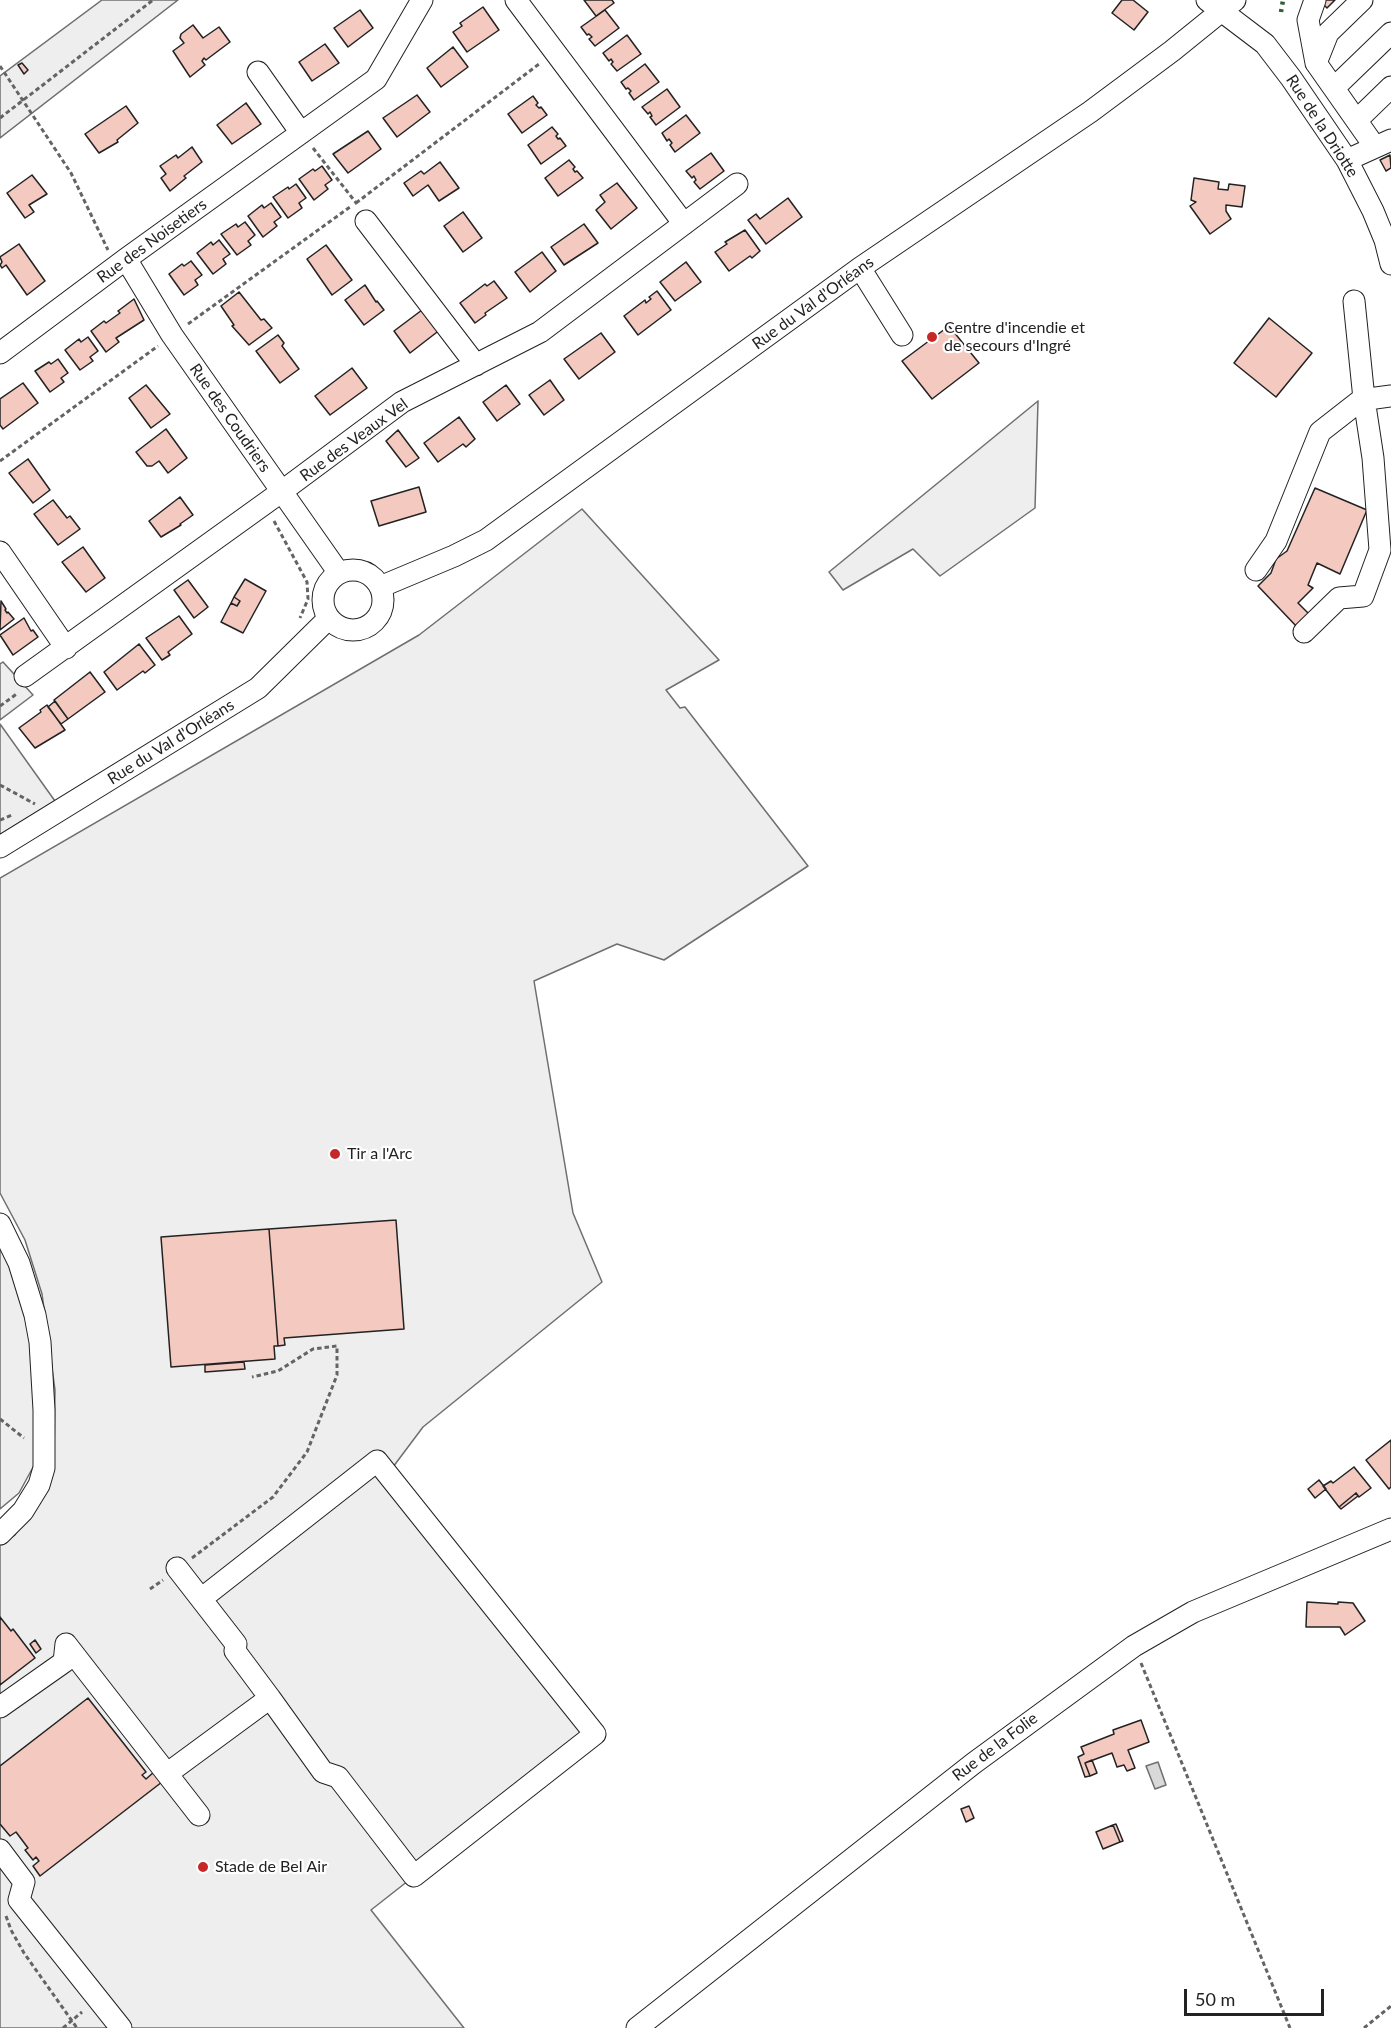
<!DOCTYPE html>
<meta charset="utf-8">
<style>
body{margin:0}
#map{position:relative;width:1391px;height:2028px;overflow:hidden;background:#fff;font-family:Lato,sans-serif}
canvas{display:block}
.scale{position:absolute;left:1184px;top:1989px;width:140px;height:27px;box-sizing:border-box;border:3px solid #222;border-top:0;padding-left:8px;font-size:18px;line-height:21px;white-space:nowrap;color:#222;-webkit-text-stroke:4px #fff;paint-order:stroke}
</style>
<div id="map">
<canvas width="1391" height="2028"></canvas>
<div class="scale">50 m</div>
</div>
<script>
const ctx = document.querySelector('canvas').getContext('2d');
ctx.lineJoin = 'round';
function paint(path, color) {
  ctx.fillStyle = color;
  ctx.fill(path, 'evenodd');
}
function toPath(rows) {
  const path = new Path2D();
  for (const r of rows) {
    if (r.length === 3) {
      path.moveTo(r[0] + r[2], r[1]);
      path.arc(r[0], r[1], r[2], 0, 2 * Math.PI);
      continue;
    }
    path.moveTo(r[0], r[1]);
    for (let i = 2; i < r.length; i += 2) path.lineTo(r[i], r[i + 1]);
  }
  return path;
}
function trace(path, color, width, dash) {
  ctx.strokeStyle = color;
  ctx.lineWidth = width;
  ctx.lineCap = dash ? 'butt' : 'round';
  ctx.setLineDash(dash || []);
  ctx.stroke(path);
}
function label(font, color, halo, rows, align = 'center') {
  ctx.font = font + ' Lato,sans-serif';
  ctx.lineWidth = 4.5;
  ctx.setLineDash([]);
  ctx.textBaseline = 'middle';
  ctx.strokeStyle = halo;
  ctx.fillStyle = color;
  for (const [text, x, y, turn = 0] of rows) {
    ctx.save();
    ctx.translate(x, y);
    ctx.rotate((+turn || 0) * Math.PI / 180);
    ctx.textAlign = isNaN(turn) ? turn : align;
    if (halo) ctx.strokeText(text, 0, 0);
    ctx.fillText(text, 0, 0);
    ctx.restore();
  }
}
const green = toPath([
 [102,0,178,0,0,138,0,76,102,0],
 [1038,401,1035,508,940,576,913,549,843,590,829,572,1038,401],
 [582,509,719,660,666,690,680,708,685,707,808,866,664,960,617,944,534,981,573,1213,602,1282,423,1427,387,1475,595,1734,371,1910,464,2028,0,2028,0,1545,15,1535,54,1457,55,1390,42,1294,25,1240,0,1193,0,878,419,635,582,509],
 [3,662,33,695,0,720,0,664,3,662],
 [0,724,55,801,0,835,0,724],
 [0,1226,19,1263,44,1447,19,1493,0,1509,0,1226]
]);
const water = toPath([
 [1158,1762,1166,1785,1155,1789,1146,1766,1158,1762]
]);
const building = toPath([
 [584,0,612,0,614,3,596,16,584,0],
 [1122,0,1133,0,1148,12,1134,30,1112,13,1122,0],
 [1319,0,1335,0,1327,8,1319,0],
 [483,7,499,30,467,52,453,32,462,26,460,23,483,7],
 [360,10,373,28,348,47,334,28,360,10],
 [605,10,619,28,595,46,589,39,592,37,589,34,587,35,581,27,605,10],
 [193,25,203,38,219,27,230,42,206,60,204,58,202,61,205,65,190,77,173,51,184,43,180,38,181,34,193,25],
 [627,35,641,54,617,71,611,64,613,62,611,59,609,61,603,53,627,35],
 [325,44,339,63,312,81,299,62,325,44],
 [453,47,468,67,441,87,427,68,453,47],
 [22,63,28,70,24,74,18,65,22,63],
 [645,64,659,82,634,100,629,93,631,91,628,88,626,89,621,82,645,64],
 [667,89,680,107,656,125,650,117,652,116,650,112,648,114,642,107,667,89],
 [417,95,430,112,397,137,383,118,417,95],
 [533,96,538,103,536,105,539,108,541,107,547,115,522,133,508,114,533,96],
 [246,103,261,124,232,144,217,125,246,103],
 [126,106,138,123,117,140,118,142,99,153,85,134,126,106],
 [686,115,700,133,675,152,670,145,672,143,669,139,667,141,662,133,686,115],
 [552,127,558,134,556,136,558,139,560,138,566,146,541,164,528,145,552,127],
 [368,131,381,149,348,173,333,154,368,131],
 [192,147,202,162,184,176,186,178,170,191,161,178,166,174,160,166,176,155,178,158,192,147],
 [711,153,724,171,700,189,694,182,696,180,694,176,692,178,686,171,711,153],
 [1390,155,1391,168,1386,171,1380,160,1390,155],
 [569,160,575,167,573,169,575,172,577,171,583,178,558,196,545,178,569,160],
 [440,162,459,188,439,201,428,185,413,196,404,183,421,171,424,174,440,162],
 [322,166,332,180,325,185,328,189,314,200,299,179,313,169,315,171,322,166],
 [32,175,47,194,29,205,34,212,25,218,7,193,32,175],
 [1194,178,1219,182,1218,189,1228,190,1229,184,1245,186,1242,207,1226,205,1226,211,1231,219,1210,234,1190,206,1196,202,1191,200,1194,178],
 [617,183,637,208,611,229,596,210,605,202,600,195,617,183],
 [296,184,306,198,299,203,302,208,288,218,273,197,288,187,289,189,296,184],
 [788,198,802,217,766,244,748,220,756,214,760,219,788,198],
 [271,203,281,217,274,222,277,226,263,237,248,216,262,205,264,208,271,203],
 [463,212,482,238,463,252,444,226,463,212],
 [245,222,255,235,248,241,251,245,237,255,221,234,236,224,238,227,245,222],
 [584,224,598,243,564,265,551,247,584,224],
 [745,230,760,251,752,258,750,256,729,271,715,252,727,244,725,242,745,230],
 [219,240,230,254,223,259,226,264,213,274,197,253,211,242,213,245,219,240],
 [19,244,45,281,27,295,6,265,2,268,0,265,2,262,0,257,19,244],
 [326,245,352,280,332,295,307,259,326,245],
 [542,252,556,271,530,292,515,272,542,252],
 [191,261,202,275,195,280,198,285,184,295,169,274,182,264,184,266,191,261],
 [686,262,701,282,675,301,660,282,686,262],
 [494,281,507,298,485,313,486,315,475,323,460,303,485,284,487,286,494,281],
 [365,285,376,302,377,301,384,310,364,325,345,300,365,285],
 [657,291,671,310,638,335,624,316,645,300,646,303,651,299,649,297,657,291],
 [239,292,261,320,264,319,272,328,249,345,232,326,234,325,221,306,239,292],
 [134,299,144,320,116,338,119,342,106,352,91,331,104,321,106,323,120,313,118,311,134,299],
 [426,307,441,329,410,353,394,331,426,307],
 [1269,318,1312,353,1276,397,1234,363,1269,318],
 [949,326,979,363,932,399,902,361,949,326],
 [601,333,615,352,579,379,564,359,601,333],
 [278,335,284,343,282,346,299,369,280,383,256,351,278,335],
 [88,337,98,351,90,357,93,361,80,370,65,350,79,339,81,342,88,337],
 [58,359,68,373,61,378,64,382,50,392,35,371,49,362,51,364,58,359],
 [352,368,367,388,330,415,315,396,352,368],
 [550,380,564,400,544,415,529,395,550,380],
 [23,383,38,403,3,429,0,425,0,399,23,383],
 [146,385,170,414,151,428,129,398,146,385],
 [506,385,520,404,497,421,483,402,506,385],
 [459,417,475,439,466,447,463,444,438,462,424,443,459,417],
 [166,429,187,458,168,473,159,461,152,466,147,466,136,452,166,429],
 [398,430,419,458,406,467,386,441,398,430],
 [28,459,50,490,33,503,9,473,28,459],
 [419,487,426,512,379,526,371,501,419,487],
 [1315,488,1367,510,1340,574,1317,563,1308,585,1313,588,1298,603,1311,616,1298,628,1258,586,1271,573,1276,559,1287,551,1315,488],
 [180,497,193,515,180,524,181,525,161,537,149,521,180,497],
 [53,500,67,518,70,516,80,529,58,545,34,514,53,500],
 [83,547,105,578,86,592,62,562,83,547],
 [245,579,266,591,243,633,221,622,231,603,237,606,240,601,234,597,245,579],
 [188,580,208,607,194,618,174,590,188,580],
 [234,597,240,601,237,606,231,603,234,597],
 [1,601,6,609,5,610,7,613,8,612,14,619,0,630,1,601],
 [179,616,192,634,168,652,170,655,162,660,146,638,179,616],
 [24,618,31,631,33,630,38,637,13,655,0,635,24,618],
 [139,644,155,665,145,673,143,671,117,690,104,672,139,644],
 [90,672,105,692,68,719,54,700,90,672],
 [55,701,68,719,61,724,48,707,55,701],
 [47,705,65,730,35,748,19,728,41,712,40,710,47,705],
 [396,1220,404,1329,284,1338,285,1345,278,1346,269,1229,396,1220],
 [269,1229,278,1346,274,1346,275,1359,171,1367,161,1237,269,1229],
 [244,1362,245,1369,205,1372,205,1365,244,1362],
 [1391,1440,1391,1487,1389,1489,1366,1460,1391,1440],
 [1354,1467,1371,1488,1359,1497,1356,1493,1339,1507,1323,1486,1331,1481,1333,1483,1354,1467],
 [1319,1480,1326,1489,1315,1498,1308,1489,1319,1480],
 [1356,1493,1358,1496,1341,1509,1339,1507,1356,1493],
 [1307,1602,1338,1604,1338,1602,1353,1603,1365,1621,1345,1635,1340,1627,1306,1627,1307,1602],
 [0,1617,11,1631,13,1629,35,1658,0,1685,0,1617],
 [35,1640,41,1649,36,1653,30,1644,35,1640],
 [88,1698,146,1772,142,1775,146,1779,154,1772,162,1782,40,1876,33,1866,39,1861,36,1857,33,1860,25,1850,28,1848,16,1832,10,1836,0,1824,0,1766,88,1698],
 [1141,1720,1149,1742,1128,1750,1135,1768,1127,1771,1124,1765,1117,1767,1112,1753,1085,1763,1090,1776,1085,1777,1078,1757,1084,1754,1081,1747,1114,1734,1113,1730,1141,1720],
 [1092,1760,1097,1773,1090,1776,1085,1763,1092,1760],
 [969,1806,974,1818,966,1822,961,1809,969,1806],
 [1116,1824,1123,1841,1120,1842,1113,1825,1116,1824],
 [1113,1825,1120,1842,1103,1849,1096,1832,1113,1825]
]);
const path = toPath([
 [0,66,71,173,108,250],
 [0,118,153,0],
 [313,148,357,204],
 [356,203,539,64],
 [188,324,350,207],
 [0,461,158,346],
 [274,521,307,582,308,599,300,618],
 [0,706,18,693],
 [0,785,35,804],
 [0,820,12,815],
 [0,1419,24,1438],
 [192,1558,273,1497,307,1452,337,1375,337,1346,313,1349,278,1371,252,1377],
 [150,1589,163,1580],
 [1141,1663,1290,2028],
 [6,1916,11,1930,24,1953,77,2028],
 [63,2028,82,2012],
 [1364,2028,1391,2006]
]);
const minor = toPath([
 [516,0,684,224],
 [1207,0,1265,44,1291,78,1347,160,1373,211,1385,240,1391,264],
 [1315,0,1308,20,1316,63],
 [1362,0,1328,33,1316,63,1375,147],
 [258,72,301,133],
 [1334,88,1391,33],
 [1357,120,1391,87],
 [1347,160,1391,140],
 [366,221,476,365],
 [126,259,172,335,339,573],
 [860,268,902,335],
 [0,353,126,259,376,79,422,0],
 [0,552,66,648],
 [1256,570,1276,541,1320,432,1361,400,1391,396],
 [353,600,30],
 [380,587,454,556,486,540,860,268,1090,112,1172,51,1235,0],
 [1304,632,1339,598,1363,596,1380,550,1373,458,1364,399,1354,301],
 [25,676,281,492,402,402,540,332,737,184],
 [0,847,258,688,329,618],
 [0,1224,19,1263,35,1315,40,1342,44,1410,44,1468,39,1485,23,1511,0,1534],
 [177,1568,236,1644,235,1651,270,1698],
 [66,1644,199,1815],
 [0,1707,64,1662,66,1644],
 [168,1773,270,1698,323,1772,338,1777,414,1876,595,1734,377,1461,201,1599],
 [0,1850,24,1882,19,1900,121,2028],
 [637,2028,974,1763,1134,1646,1193,1612,1391,1529]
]);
const hedge = toPath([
 [1281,12,1283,0]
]);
const markers = [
 [932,337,6,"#c62828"],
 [335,1154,6,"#c62828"],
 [203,1867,6,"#c62828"]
];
const streetNames = [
 ["Rue de la Driotte",1322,126,57],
 ["Rue des Noisetiers",152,241,-36],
 ["Rue du Val d'Orléans",813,303,-36],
 ["Rue des Coudriers",230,418,55],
 ["Rue des Veaux Vel",354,440,-36],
 ["Rue du Val d'Orléans",171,742,-32],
 ["Rue de la Folie",995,1747,-37]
];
const poiNames = [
 ["Centre d'incendie et",944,328],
 ["de secours d'Ingré",944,346],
 ["Tir a l'Arc",347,1154],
 ["Stade de Bel Air",215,1867]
];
paint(green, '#eee');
trace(green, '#6f6f6f', 1.5);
paint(water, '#d9d9d9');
trace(water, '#6f6f6f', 1.5);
paint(building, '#f3c9c0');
trace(building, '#222', 1.5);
trace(minor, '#222', 23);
trace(path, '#646464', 3, [4.5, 3]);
trace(minor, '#fff', 21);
trace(hedge, '#2f5e38', 4.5, [3, 4.5]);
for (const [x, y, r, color] of markers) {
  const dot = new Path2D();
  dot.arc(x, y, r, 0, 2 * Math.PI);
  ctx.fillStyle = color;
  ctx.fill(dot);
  trace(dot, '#fff', 2);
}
label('16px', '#222', '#fff', streetNames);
label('16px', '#222', '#fff', poiNames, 'left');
</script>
